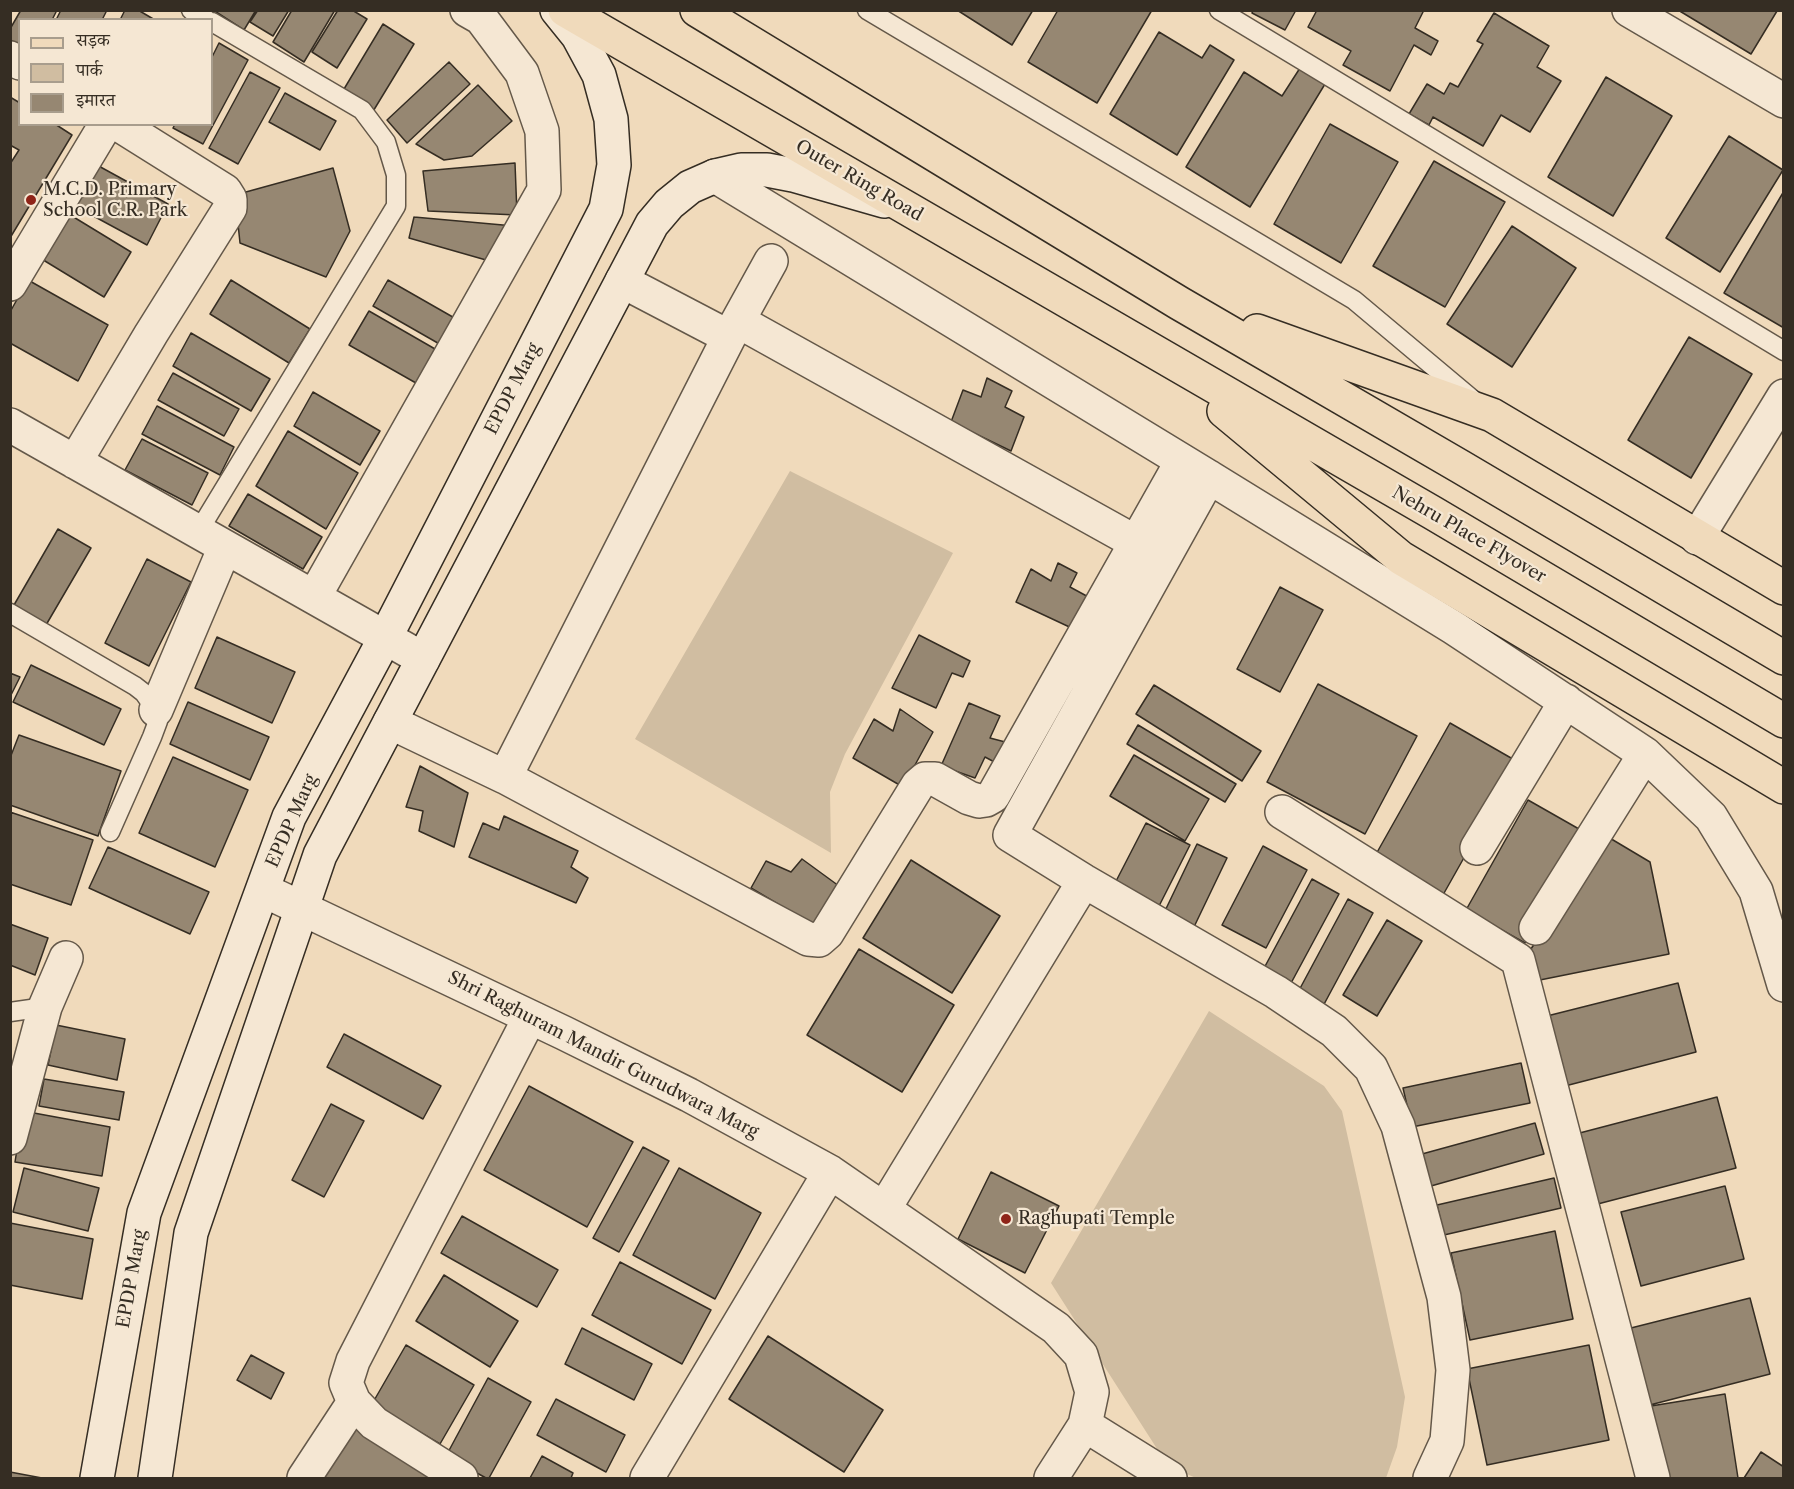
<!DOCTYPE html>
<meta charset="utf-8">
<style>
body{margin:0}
#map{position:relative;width:1794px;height:1489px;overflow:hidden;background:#f0dabb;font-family:"Libre Caslon Text","Noto Serif Devanagari",serif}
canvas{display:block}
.frame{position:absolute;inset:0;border:12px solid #352d23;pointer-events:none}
.legend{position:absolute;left:18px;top:18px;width:195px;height:108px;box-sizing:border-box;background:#f5e7d3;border:2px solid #a89d8d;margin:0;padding:8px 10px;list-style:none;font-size:18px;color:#352d23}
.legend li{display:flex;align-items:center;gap:12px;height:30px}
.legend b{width:30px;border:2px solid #a89d8d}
</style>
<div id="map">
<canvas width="1794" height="1489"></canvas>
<div class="frame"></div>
<ul class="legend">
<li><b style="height:8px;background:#f0dabb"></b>सड़क</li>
<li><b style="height:16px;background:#d0bda1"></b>पार्क</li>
<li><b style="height:16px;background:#968772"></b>इमारत</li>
</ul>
</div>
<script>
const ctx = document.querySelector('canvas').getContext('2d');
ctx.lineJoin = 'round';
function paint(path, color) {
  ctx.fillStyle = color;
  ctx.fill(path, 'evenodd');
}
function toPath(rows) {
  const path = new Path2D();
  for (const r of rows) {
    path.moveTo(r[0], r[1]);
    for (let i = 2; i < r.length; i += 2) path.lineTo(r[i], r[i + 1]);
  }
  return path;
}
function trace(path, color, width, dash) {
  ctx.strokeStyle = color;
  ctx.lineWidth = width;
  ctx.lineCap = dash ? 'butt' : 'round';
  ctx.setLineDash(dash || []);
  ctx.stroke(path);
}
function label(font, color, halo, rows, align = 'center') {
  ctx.font = font + ' "Libre Caslon Text",serif';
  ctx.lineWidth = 4.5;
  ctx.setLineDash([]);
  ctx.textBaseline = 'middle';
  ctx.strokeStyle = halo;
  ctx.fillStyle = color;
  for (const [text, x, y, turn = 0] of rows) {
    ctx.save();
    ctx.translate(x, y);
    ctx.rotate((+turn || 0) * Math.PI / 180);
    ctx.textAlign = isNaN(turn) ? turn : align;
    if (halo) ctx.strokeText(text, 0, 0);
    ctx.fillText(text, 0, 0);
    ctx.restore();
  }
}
const green = toPath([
 [790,471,953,553,845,754,830,792,831,853,635,739],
 [1209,1011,1324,1086,1342,1111,1405,1397,1397,1447,1386,1478,1196,1478,1168,1466,1051,1283]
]);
const building = toPath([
 [21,10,57,10,52,20,20,20,20,45,10,40,10,29,21,10],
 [61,10,107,10,102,20,56,20,61,10],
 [125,10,138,10,155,20,120,20,125,10],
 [213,10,256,10,244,30,213,10],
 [258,10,289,10,273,36,250,22,258,10],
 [292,10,335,10,304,62,273,42,292,10],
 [338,10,352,10,367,19,337,68,312,52,338,10],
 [957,10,1033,10,1012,45,957,10],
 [1058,10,1152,10,1097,103,1028,62,1058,10],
 [1253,10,1296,10,1285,30,1252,13,1253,10],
 [1317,10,1424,10,1415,28,1438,41,1431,55,1414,45,1390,91,1343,65,1351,51,1308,27,1317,10],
 [1678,10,1776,10,1777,11,1751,54,1678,10],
 [1494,13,1549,46,1537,67,1561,81,1530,132,1501,115,1483,146,1433,117,1429,125,1409,114,1427,84,1444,94,1450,83,1458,87,1483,44,1477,41,1494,13],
 [383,24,414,44,372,113,341,94,383,24],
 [1159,32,1202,58,1210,45,1234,60,1177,155,1110,114,1159,32],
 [219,43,248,60,203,144,173,128,175,124,212,124,212,57,219,43],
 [449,62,470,84,407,143,387,120,449,62],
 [1300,68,1325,84,1250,207,1186,167,1244,72,1282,96,1300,68],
 [250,72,280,88,238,164,209,148,250,72],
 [1606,77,1672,116,1613,216,1548,177,1606,77],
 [478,85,512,121,472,156,444,160,416,144,478,85],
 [285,93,336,121,320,150,269,122,285,93],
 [10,97,20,103,20,124,55,124,72,135,10,238,10,164,19,150,10,145,10,97],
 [1330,124,1398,162,1341,263,1274,224,1330,124],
 [1729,136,1783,170,1720,272,1666,238,1729,136],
 [1434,161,1505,202,1445,307,1373,266,1434,161],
 [515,163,517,215,428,211,423,171,515,163],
 [95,164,168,204,147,245,73,205,95,164],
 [333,168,350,231,326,277,240,243,235,195,333,168],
 [1784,191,1784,328,1724,293,1784,191],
 [67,213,131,252,104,297,40,258,67,213],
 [414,217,514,226,500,264,409,238,414,217],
 [1512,226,1576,268,1512,367,1447,324,1512,226],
 [28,280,108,325,78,381,10,343,10,312,28,280],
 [231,280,310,329,289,363,210,314,231,280],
 [388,280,458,320,443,346,373,306,388,280],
 [369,311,442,353,423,387,349,345,369,311],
 [191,333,270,379,251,411,173,366,191,333],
 [1689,337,1752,374,1691,478,1628,440,1689,337],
 [173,373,239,409,224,436,158,400,173,373],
 [987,378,1012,391,1005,407,1024,417,1011,451,951,422,963,390,981,397,987,378],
 [313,392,380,431,360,465,294,426,313,392],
 [157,406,234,447,220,475,142,434,157,406],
 [288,431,358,473,326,529,256,486,288,431],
 [142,439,208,473,192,505,125,470,142,439],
 [248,494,322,537,303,569,229,526,248,494],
 [58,529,91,548,46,625,14,605,58,529],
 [147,559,191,582,149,666,105,643,147,559],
 [1058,563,1077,573,1070,587,1094,600,1078,631,1016,602,1031,569,1051,581,1058,563],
 [1280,587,1323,610,1280,692,1237,669,1280,587],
 [919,635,970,661,963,677,952,673,936,708,892,688,919,635],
 [217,637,295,672,272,723,195,688,217,637],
 [31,665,121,709,104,745,13,702,31,665],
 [10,673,20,677,10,697,10,673],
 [1318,684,1417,736,1365,834,1267,782,1318,684],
 [1154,685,1261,751,1242,781,1136,714,1154,685],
 [188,702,269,737,250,780,170,744,188,702],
 [969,703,1000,716,990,738,1009,743,1000,765,985,757,975,778,941,766,969,703],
 [900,709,933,732,903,787,853,758,874,719,893,731,900,709],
 [1450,723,1518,762,1439,902,1371,863,1450,723],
 [1138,725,1236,784,1225,802,1127,744,1138,725],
 [19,735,121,771,98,836,10,805,10,758,19,735],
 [1134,755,1209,799,1185,841,1110,796,1134,755],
 [173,757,248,790,215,867,139,833,173,757],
 [420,766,468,793,454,847,419,831,423,811,406,807,420,766],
 [1528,800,1586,833,1525,943,1466,910,1528,800],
 [10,812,93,840,71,905,10,884,10,812],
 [504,816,578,851,571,867,588,878,576,903,469,857,483,823,499,830,504,816],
 [1146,823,1190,845,1157,910,1113,887,1146,823],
 [1608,837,1650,862,1669,954,1530,982,1524,959,1608,837],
 [1197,844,1227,858,1193,929,1163,915,1197,844],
 [1263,846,1307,870,1266,948,1222,925,1263,846],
 [108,847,209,892,190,934,89,888,108,847],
 [802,859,839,886,818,928,751,888,766,861,791,872,802,859],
 [911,860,1000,916,952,993,863,938,911,860],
 [1312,879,1339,894,1290,985,1263,970,1312,879],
 [1348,899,1373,913,1322,1008,1297,994,1348,899],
 [1387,920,1422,941,1377,1016,1343,995,1387,920],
 [10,924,48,938,35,975,10,965,10,924],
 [859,949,954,1005,902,1092,807,1035,859,949],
 [1678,983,1696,1052,1565,1086,1547,1016,1678,983],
 [56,1025,125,1039,117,1080,48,1065,56,1025],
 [344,1034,441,1086,423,1119,327,1067,344,1034],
 [1521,1063,1530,1103,1412,1127,1403,1088,1521,1063],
 [44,1079,124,1092,119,1120,39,1106,44,1079],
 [529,1086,633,1142,587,1227,484,1170,529,1086],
 [1717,1097,1736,1168,1590,1206,1572,1135,1717,1097],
 [331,1104,364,1121,324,1197,292,1180,331,1104],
 [23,1111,110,1127,102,1176,15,1162,23,1111],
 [1535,1123,1544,1154,1431,1186,1422,1154,1535,1123],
 [643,1147,669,1161,619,1252,593,1238,643,1147],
 [24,1168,99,1188,88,1231,13,1212,24,1168],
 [679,1168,761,1213,715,1299,633,1255,679,1168],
 [991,1172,1059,1206,1025,1273,958,1239,991,1172],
 [1554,1178,1561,1208,1444,1235,1437,1205,1554,1178],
 [1725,1186,1744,1259,1641,1286,1621,1212,1725,1186],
 [462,1216,558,1270,537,1307,441,1253,462,1216],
 [10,1223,93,1239,82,1299,10,1285,10,1223],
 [1555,1231,1573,1319,1470,1340,1451,1253,1555,1231],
 [620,1262,711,1310,682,1364,592,1315,620,1262],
 [444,1275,518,1321,490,1367,416,1321,444,1275],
 [1750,1298,1770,1374,1642,1407,1623,1330,1750,1298],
 [582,1328,652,1364,634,1400,565,1364,582,1328],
 [768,1336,883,1410,844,1472,729,1399,768,1336],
 [406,1345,474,1385,440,1444,372,1404,406,1345],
 [1589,1345,1609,1440,1487,1465,1467,1369,1589,1345],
 [251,1355,284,1373,271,1399,237,1380,251,1355],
 [488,1378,531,1402,489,1478,486,1478,446,1456,488,1378],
 [1725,1394,1738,1478,1662,1478,1651,1406,1725,1394],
 [556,1399,625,1435,606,1472,537,1435,556,1399],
 [347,1419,441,1478,311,1478,347,1419],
 [1761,1452,1784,1467,1784,1478,1744,1478,1761,1452],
 [542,1456,573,1473,571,1478,530,1478,542,1456],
 [10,1472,42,1478,10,1478,10,1472]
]);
const service = toPath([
 [191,10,207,20],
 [867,10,1354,300,1472,399],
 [1219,10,1784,351],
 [198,532,396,206,396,175,386,142,362,110,212,22],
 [10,613,135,686,144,693,156,710,158,721,152,737,110,832],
 [10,1012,45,1007]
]);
const minor = toPath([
 [1629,10,1784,101],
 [10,58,20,63],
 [715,176,1209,477,1454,628,1645,754,1711,817,1756,891,1784,985],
 [771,261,729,337,505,777,808,939,819,940,827,933,918,785,925,779,935,779,969,798,979,801,986,800,993,796,1182,461],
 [622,281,729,337],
 [10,284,106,124],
 [738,321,1137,543],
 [10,425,423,659],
 [75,462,151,334,230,208,230,199,225,191,118,124],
 [1209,477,1010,835,1084,881,1276,992,1334,1031,1371,1068,1398,1126,1444,1297,1453,1370,1447,1441,1430,1478],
 [1697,538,1784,396],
 [314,597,544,190,542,131,522,73,481,18,467,10],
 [156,710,225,547],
 [390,722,505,777],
 [1282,812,1518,960,1653,1478],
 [1477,848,1566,701],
 [263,890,564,1033,689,1095,830,1172,1056,1328,1081,1355,1092,1392,1085,1425,1051,1478],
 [1536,928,1645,754],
 [10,1138,45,1007,66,958],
 [884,1209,1084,881],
 [1085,1425,1170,1478],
 [304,1478,354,1402],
 [461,1478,374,1423,354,1402,346,1383,353,1361,530,1017],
 [647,1478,830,1172]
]);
const secondary = toPath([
 [97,1478,144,1213,289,817,385,638,606,209,614,165,611,119,599,75,578,36,557,10],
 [155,1478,191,1233,320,855,652,224,669,204,690,187,715,176,741,170,767,170,793,175,884,201]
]);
const primary = toPath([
 [565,10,1433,513,1784,721],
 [697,10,1179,303,1461,467,1784,658],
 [1257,331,1492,415,1784,588],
 [1224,411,1401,558,1784,787]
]);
const markers = [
 [31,200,6,"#8f2418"],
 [1006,1219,6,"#8f2418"]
];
const streetNames = [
 ["Outer Ring Road",859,181,30],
 ["EPDP Marg",513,389,-63],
 ["Nehru Place Flyover",1469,535,30],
 ["EPDP Marg",292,821,-66],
 ["Shri Raghuram Mandir Gurudwara Marg",603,1055,27],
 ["EPDP Marg",132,1279,-80]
];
const poiNames = [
 ["M.C.D. Primary",43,190],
 ["School C.R. Park",43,211],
 ["Raghupati Temple",1018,1219]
];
paint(green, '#d0bda1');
paint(building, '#968772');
trace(building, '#352d23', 1.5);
trace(service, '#645849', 21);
trace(minor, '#645849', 36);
trace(secondary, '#352d23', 36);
trace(primary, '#352d23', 36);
trace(service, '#f5e7d3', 18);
trace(minor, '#f5e7d3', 33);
trace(secondary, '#f5e7d3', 33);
trace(primary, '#f0dabb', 33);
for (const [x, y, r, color] of markers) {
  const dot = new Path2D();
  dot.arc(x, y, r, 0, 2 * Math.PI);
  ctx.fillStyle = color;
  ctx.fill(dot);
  trace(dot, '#f5e7d3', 2);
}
label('18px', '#352d23', '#f5e7d3', streetNames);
label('18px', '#352d23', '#f5e7d3', poiNames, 'left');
</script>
